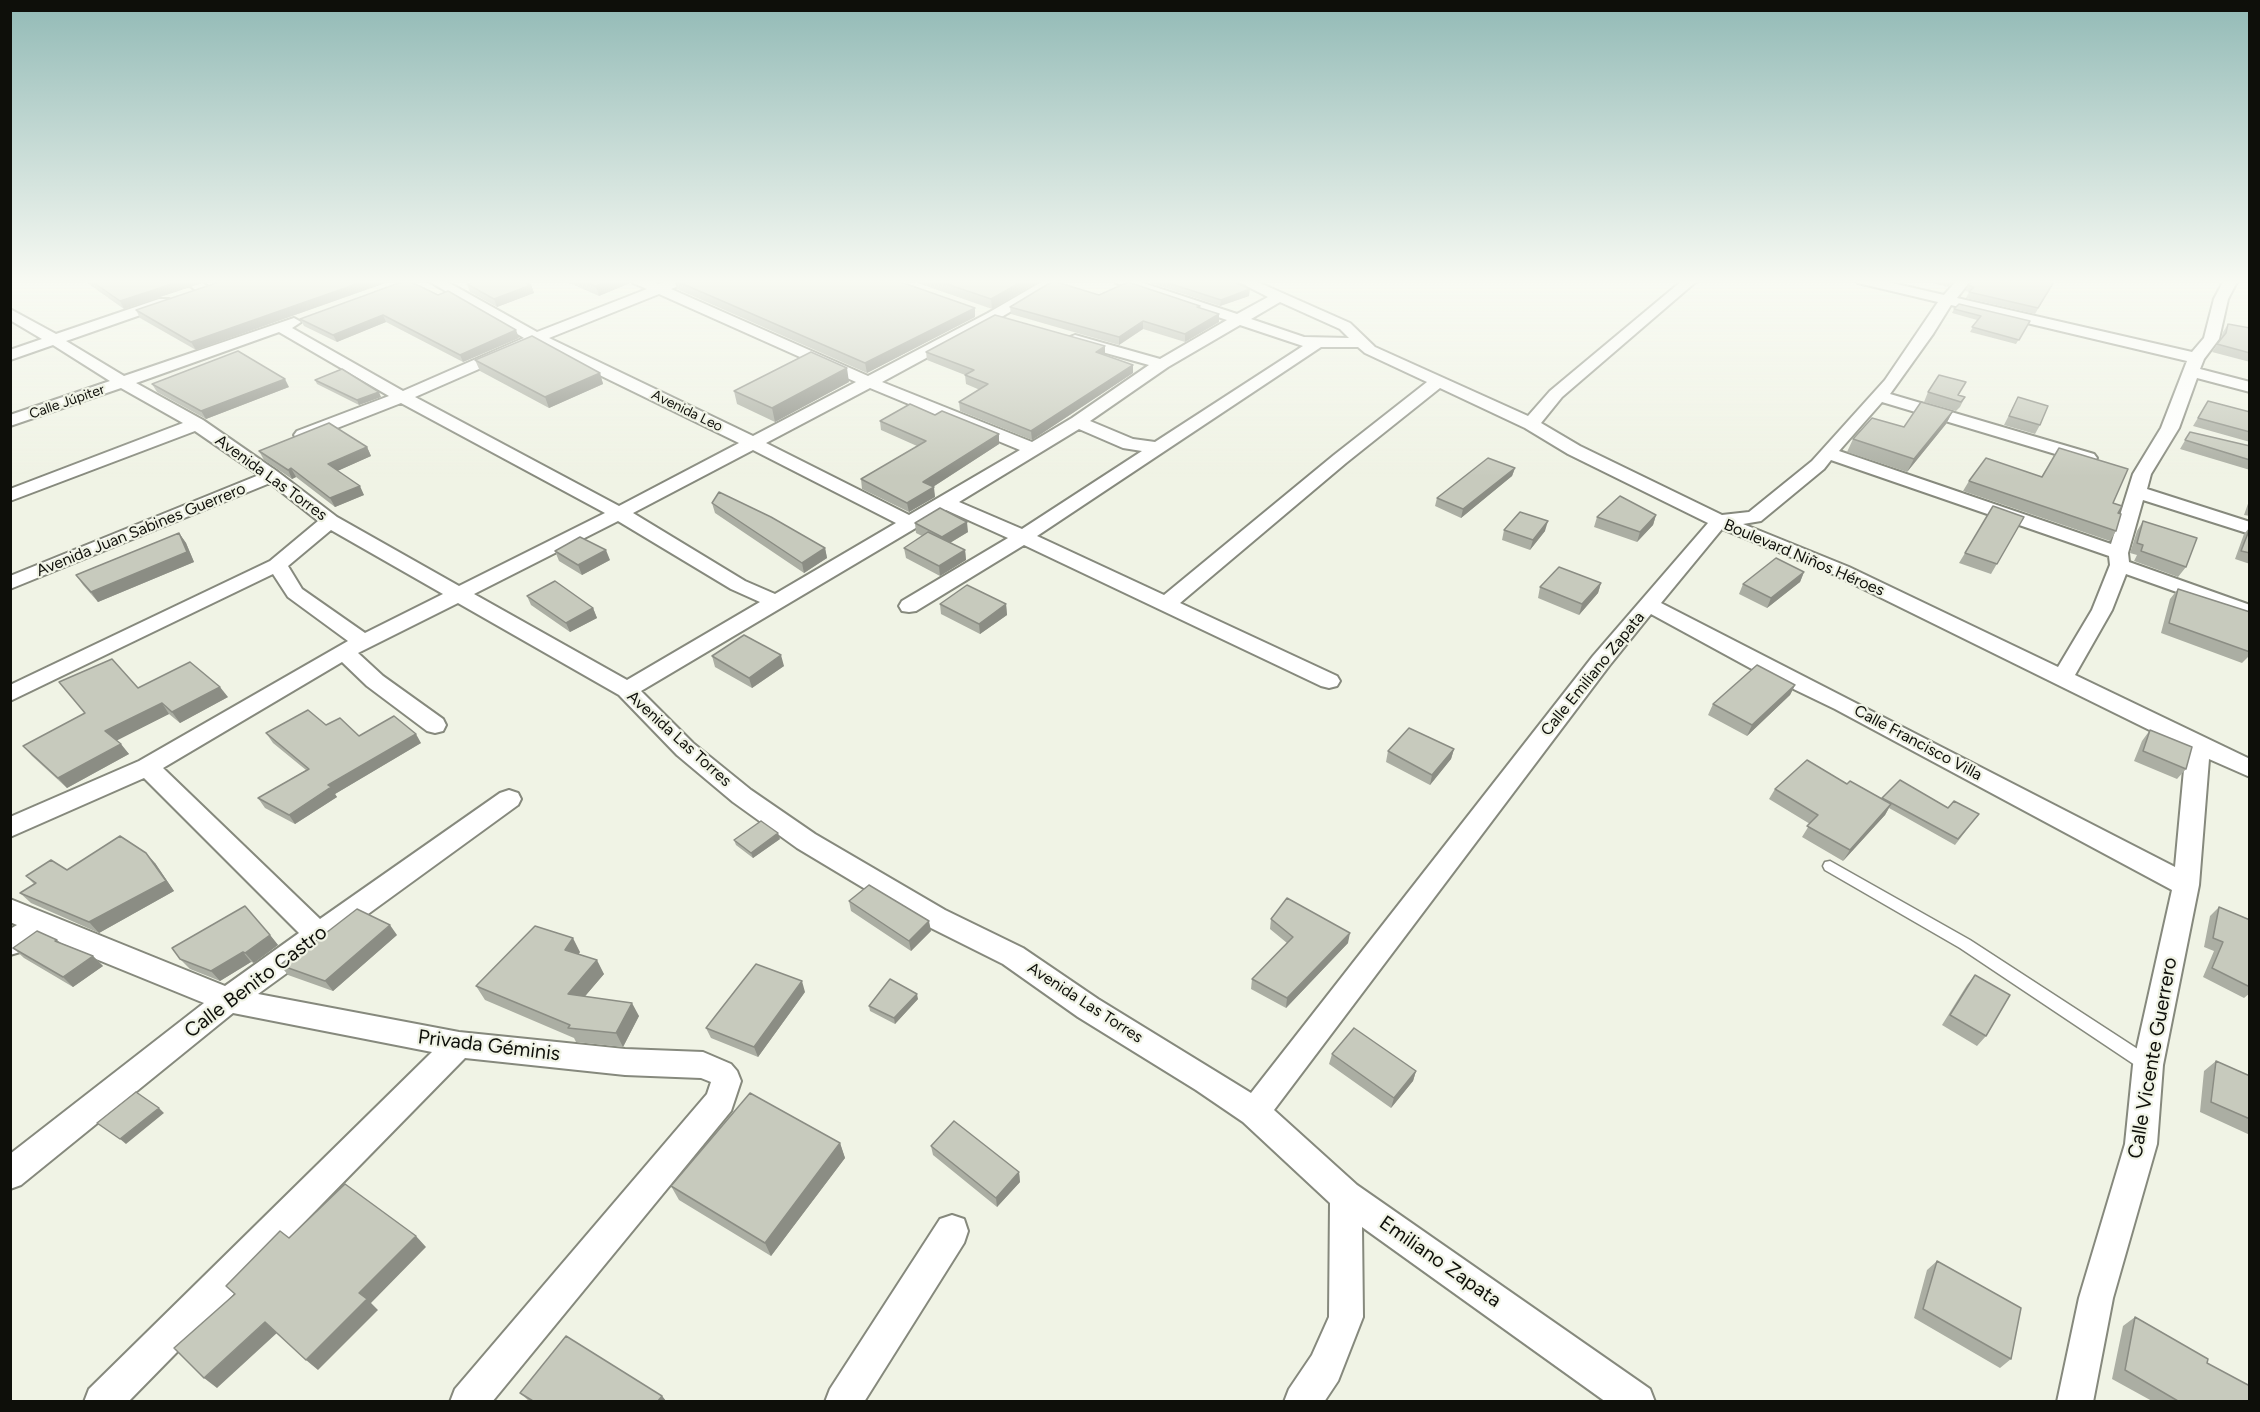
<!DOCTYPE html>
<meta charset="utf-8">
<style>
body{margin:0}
#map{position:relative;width:2260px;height:1412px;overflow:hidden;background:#f0f3e5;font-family:Figtree,sans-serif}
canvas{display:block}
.frame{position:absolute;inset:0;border:12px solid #0e0f0a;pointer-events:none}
</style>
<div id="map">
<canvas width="2260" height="1412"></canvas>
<div class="frame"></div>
</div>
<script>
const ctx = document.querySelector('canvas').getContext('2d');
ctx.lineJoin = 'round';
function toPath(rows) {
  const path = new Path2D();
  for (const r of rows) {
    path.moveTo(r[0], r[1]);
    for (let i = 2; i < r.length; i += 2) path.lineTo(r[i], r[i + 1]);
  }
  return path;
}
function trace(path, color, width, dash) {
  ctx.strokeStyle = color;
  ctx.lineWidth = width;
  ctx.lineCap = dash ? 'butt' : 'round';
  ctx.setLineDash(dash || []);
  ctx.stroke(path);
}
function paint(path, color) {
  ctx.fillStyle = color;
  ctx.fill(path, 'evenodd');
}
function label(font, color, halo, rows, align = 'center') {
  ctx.font = font + ' Figtree,sans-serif';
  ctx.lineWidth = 4.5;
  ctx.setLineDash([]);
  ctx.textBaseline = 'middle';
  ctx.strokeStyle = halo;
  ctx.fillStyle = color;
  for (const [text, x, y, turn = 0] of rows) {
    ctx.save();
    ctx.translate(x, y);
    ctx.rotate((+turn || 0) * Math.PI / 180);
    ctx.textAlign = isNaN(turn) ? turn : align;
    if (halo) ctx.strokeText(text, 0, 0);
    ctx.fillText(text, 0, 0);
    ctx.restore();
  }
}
const lane = toPath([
 [1830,861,1970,940,2153,1059,2155,1064,2153,1069,2147,1071,2141,1069,1960,948,1825,870,1823,866,1825,862,1830,861]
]);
const street = toPath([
 [181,280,198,280,211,289,209,292,199,292,181,280],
 [427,280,444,280,537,332,647,289,633,283,631,280,649,280,659,284,670,280,689,280,687,283,671,289,868,376,988,313,1045,280,1061,280,1059,283,998,319,882,382,1032,442,1072,418,1149,365,1070,343,1067,340,1070,337,1075,335,1160,359,1227,320,1116,283,1114,280,1134,280,1237,314,1268,297,1235,280,1253,280,1350,323,1375,347,1528,416,1550,391,1683,280,1698,280,1562,397,1541,423,1580,446,1722,515,1749,512,1812,461,1885,380,1938,302,1858,283,1856,280,1879,280,1944,295,1957,280,1971,280,1957,298,2192,352,2204,338,2214,299,2224,280,2238,280,2228,299,2219,339,2204,359,2200,369,2250,382,2250,392,2197,378,2179,428,2151,474,2147,489,2250,522,2250,534,2143,500,2128,553,2129,562,2250,605,2250,618,2126,574,2112,610,2075,675,2250,759,2250,777,2209,759,2199,885,2163,1065,2157,1144,2113,1298,2093,1402,2057,1402,2079,1298,2125,1144,2133,1065,2172,890,1835,709,1750,668,1651,614,1609,666,1274,1110,1357,1185,1650,1389,1655,1402,1606,1402,1362,1227,1363,1317,1338,1381,1324,1402,1284,1402,1289,1389,1312,1355,1329,1317,1330,1203,1243,1122,1196,1090,1078,1017,1003,964,927,926,797,848,733,802,677,755,619,695,458,603,358,653,383,676,443,719,446,725,443,731,435,733,427,731,367,686,342,662,163,768,320,919,500,793,509,790,518,793,521,799,518,805,258,994,459,1032,625,1049,703,1052,731,1064,737,1071,741,1081,731,1111,492,1402,450,1402,455,1389,707,1094,711,1082,701,1078,625,1075,465,1058,128,1402,84,1402,89,1389,432,1052,233,1013,21,1185,10,1189,10,1154,204,1003,42,937,20,952,10,955,10,929,17,925,10,922,10,899,225,986,299,933,144,778,10,837,10,817,139,761,348,641,288,597,273,574,10,701,10,685,270,561,318,521,270,483,10,589,10,576,259,475,195,431,10,501,10,489,183,423,121,388,10,426,10,415,110,381,53,345,10,360,10,350,42,339,10,320,10,309,56,334,159,299,169,299,171,302,169,305,66,341,124,376,294,318,301,322,292,328,403,391,524,338,427,280],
 [659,294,856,382,753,436,549,338,659,294],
 [1280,302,1340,329,1349,338,1304,337,1251,319,1280,302],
 [1951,305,2187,361,2161,428,2133,474,2111,544,1839,451,1882,402,2082,462,2094,462,2097,458,2094,454,1890,394,1933,334,1951,305],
 [1240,325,1303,346,1155,442,1133,439,1090,421,1168,367,1240,325],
 [279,332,389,396,297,431,294,435,297,439,309,439,401,403,605,513,459,586,337,517,278,472,203,420,136,383,279,332],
 [536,344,739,443,619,506,415,397,536,344],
 [1321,347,1358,347,1365,353,1427,382,1334,455,1164,595,1037,536,1321,347],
 [870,388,1020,450,909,515,766,443,870,388],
 [1440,388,1525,428,1568,454,1708,523,1593,656,1251,1093,1098,999,1023,948,945,910,815,834,751,790,693,743,641,691,946,510,1008,538,902,601,899,606,902,611,909,612,916,611,1024,545,1321,686,1329,688,1337,686,1340,681,1337,676,1180,603,1346,463,1440,388],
 [1079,429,1123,448,1142,451,1022,529,959,502,1079,429],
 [753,450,896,523,775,594,745,581,633,513,753,450],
 [1831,460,2109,556,2110,565,2092,610,2058,667,1849,567,1743,524,1761,521,1824,469,1831,460],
 [618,521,731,589,760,602,627,680,474,594,618,521],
 [1722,529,1835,575,2186,748,2175,867,1661,603,1722,529],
 [331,530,443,594,365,633,302,589,288,566,331,530],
 [952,1215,964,1219,968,1231,964,1243,864,1402,825,1402,830,1389,940,1219,952,1215]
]);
const wall = toPath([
 [83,280,211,280,124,309],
 [225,280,387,280,388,282,196,350,140,318,136,310],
 [407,280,519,338,463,362,386,322,337,342,304,326,300,319],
 [566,280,629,280,630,283,599,296,567,282],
 [674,280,975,308,975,317,867,373,677,289],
 [909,280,1041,280,992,309],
 [1145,280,1230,280,1250,289,1249,296,1220,306,1145,281],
 [1922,280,1955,280,1948,287],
 [1972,280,2055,280,2035,314,1966,298,1969,292,1965,291],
 [467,284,531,285,534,293,497,307,470,292],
 [1099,295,1200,308,1219,314,1219,322,1185,342,1143,329,1119,345,1011,314,1010,307],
 [1954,309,2030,321,2016,344,1970,332,1977,320,1952,313],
 [2228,324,2250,328,2250,362,2212,352,2221,339,2223,332],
 [926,352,1105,355,1133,365,1133,373,1032,440,960,411,959,402,980,390,966,384,965,375,927,360],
 [475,360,600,373,603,384,549,408,480,371],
 [315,380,381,397,359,405,317,384],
 [849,382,775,422,737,404,734,391],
 [152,384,289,387,206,419,157,392],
 [1928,392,1959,396,1965,397,1960,407,1956,411,1924,402],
 [2018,397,2040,425,2035,434,2004,425],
 [2208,401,2250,412,2250,442,2193,426],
 [1953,411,1946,424,1907,472,1847,452,1853,439,1904,427],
 [880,421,999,444,933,487,935,497,909,512,862,489,861,479,917,446,881,430],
 [2190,432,2250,446,2250,470,2180,449],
 [367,447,371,456,337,471,364,495,335,507,296,477,292,479,264,460,259,451],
 [1515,468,1512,476,1461,518,1435,506,1437,498],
 [1969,481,2113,503,2118,513,2116,531,2110,541,1963,491],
 [2250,498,2250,516,2244,515],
 [712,503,825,548,827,558,804,573,715,513],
 [1656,515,1653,525,1637,542,1594,527,1597,517],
 [2024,517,1991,574,1959,563,1965,553],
 [2143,521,2186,567,2178,577,2134,561,2137,555,2130,553,2137,531],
 [915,523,968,532,950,543,965,550,966,560,940,576,906,558,904,548,922,536,916,533],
 [2250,527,2250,564,2235,559,2244,534],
 [1504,530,1545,531,1530,550,1502,540],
 [179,533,186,543,194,562,98,602,83,585,76,575],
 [555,551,610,560,582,575,559,561],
 [1804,572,1800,582,1767,608,1739,594,1743,584],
 [1601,583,1598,593,1579,615,1538,598,1540,587],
 [2178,589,2250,612,2250,655,2242,663,2161,633,2170,599],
 [527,596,593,608,597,618,570,632,531,605],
 [940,604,1006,604,1007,615,980,634,941,614],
 [712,656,784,666,752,688,715,667],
 [1795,685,1790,695,1747,736,1708,715,1713,704],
 [138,688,228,697,180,723,169,714,116,740,129,754,67,788,32,756,23,746],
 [326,725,359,736,421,743,335,794,337,797,295,824,265,808,258,798,306,770,273,743,266,733],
 [2150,730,2186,769,2177,779,2134,761,2142,741],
 [1454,749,1451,759,1430,785,1386,762,1388,751],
 [1847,784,1881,799,1882,798,1979,814,1955,845,1889,808,1885,815,1843,861,1802,837,1810,824,1769,799,1775,789],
 [780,839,753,858,736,845,734,840],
 [155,863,174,891,99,933,31,903,20,893,34,884,26,876,67,870],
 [849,901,931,931,911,951,851,911],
 [2219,907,2250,920,2250,993,2244,998,2203,977,2214,951,2204,947,2210,916],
 [1271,919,1348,943,1286,1008,1251,989,1252,979,1287,943,1270,929],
 [270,935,278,945,254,963,251,962,220,981,190,969,180,959],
 [397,935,333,991,288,975,280,965,291,960],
 [57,940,61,943,93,956,103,966,73,987,24,958,13,948],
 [580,952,578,955,604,974,585,996,639,1016,623,1047,576,1042,574,1038,485,1000,476,986],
 [1975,975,1986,1036,1977,1046,1942,1025,1967,985],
 [805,992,758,1057,711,1038,706,1028],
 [918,999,895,1024,870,1011,869,1006],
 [1332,1054,1416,1071,1413,1081,1391,1108,1329,1064],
 [2216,1061,2250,1076,2250,1135,2200,1112,2204,1071],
 [840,1143,845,1158,771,1256,679,1200,671,1186],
 [931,1146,1019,1172,1020,1182,997,1207,933,1155],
 [1937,1261,2011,1359,2000,1368,1914,1318,1927,1270],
 [2135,1317,2207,1363,2250,1401,2152,1401,2112,1379,2123,1326],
 [520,1393,662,1396,666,1401,529,1401]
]);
const shadedWall = toPath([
 [184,280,211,280,124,309,120,301],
 [368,280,387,280,388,282,196,350,191,342],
 [613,280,629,280,630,283,599,296,596,286],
 [1025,280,1041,280,992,309,991,299],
 [531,285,534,293,497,307,494,299],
 [1250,289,1249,296,1220,306,1221,300],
 [975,308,975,317,867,373,865,363],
 [1219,314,1219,322,1185,342,1185,334],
 [383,315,386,322,337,342,333,335],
 [1143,321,1143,329,1119,345,1119,337],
 [516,330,519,338,463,362,460,355],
 [1105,346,1105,355,1096,352],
 [1133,365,1133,373,1032,440,1031,431],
 [847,368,849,382,775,422,772,408],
 [600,373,603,384,549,408,545,397],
 [285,379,289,387,206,419,201,411],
 [379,392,381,397,359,405,357,400],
 [1953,411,1946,424,1907,472,1914,459],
 [999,434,999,444,925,492,923,482],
 [367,447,371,456,333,473,328,464],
 [291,468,296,477,292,479,288,470],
 [1515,468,1512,476,1461,518,1463,509],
 [360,486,364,495,335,507,330,498],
 [934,487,935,497,909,512,907,503],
 [1656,515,1653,525,1637,542,1640,532],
 [1548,521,1545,531,1530,550,1533,540],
 [967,522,968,532,943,547,942,537],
 [179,533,186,543,194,562,98,602,91,592],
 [825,548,827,558,804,573,802,563],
 [606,550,610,560,582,575,578,565],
 [965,550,966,560,940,576,939,566],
 [1804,572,1800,582,1767,608,1771,598],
 [1601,583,1598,593,1579,615,1582,604],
 [1006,604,1007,615,980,634,979,624],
 [593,608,597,618,570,632,566,623],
 [781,655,784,666,752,688,749,678],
 [1795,685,1790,695,1747,736,1752,725],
 [220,687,228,697,180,723,172,712],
 [162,703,169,714,114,742,105,731],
 [416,734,421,743,335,794,337,797,295,824,289,815,328,785],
 [121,744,129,754,67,788,58,778],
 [1454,749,1451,759,1430,785,1432,775],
 [1891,804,1885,815,1843,861,1850,850],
 [778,833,780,839,753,858,751,853],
 [146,853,155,863,174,891,99,933,89,922],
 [929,921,931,931,911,951,909,941],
 [390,925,397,935,333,991,325,981],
 [1350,933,1348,943,1286,1008,1287,998],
 [270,935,278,945,254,963,245,953],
 [573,938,580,952,572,964,565,950],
 [243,952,251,962,220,981,211,971],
 [93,956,103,966,73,987,63,977],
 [597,960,604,974,575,1008,568,994],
 [802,981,805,992,758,1057,754,1047],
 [917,994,918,999,895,1024,894,1018],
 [632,1003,639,1016,623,1047,616,1033],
 [1416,1071,1413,1081,1391,1108,1394,1098],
 [159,1108,164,1113,126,1144,120,1139],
 [840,1143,845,1158,771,1256,765,1243],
 [1019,1172,1020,1182,997,1207,996,1198],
 [416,1236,426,1247,371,1303,378,1310,318,1370,306,1360,359,1293],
 [265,1322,278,1332,217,1388,204,1378],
 [662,1396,666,1401,658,1401]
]);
const building = toPath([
 [90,280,184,280,120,301,90,280],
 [225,280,368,280,191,342,136,310,225,280],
 [407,280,438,295,448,291,516,330,460,355,383,315,333,335,300,319,407,280],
 [480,280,520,280,531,285,494,299,467,284,480,280],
 [580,280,613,280,596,286,580,280],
 [674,280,895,280,975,308,865,363,674,280],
 [935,280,1025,280,991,299,935,280],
 [1159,280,1230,280,1250,289,1221,300,1159,280],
 [1972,280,2055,280,2038,308,1969,292,1974,287,1968,285,1972,280],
 [1053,281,1099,295,1128,282,1200,306,1197,307,1219,314,1185,334,1143,321,1119,337,1010,307,1053,281],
 [1959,304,2030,321,2019,340,1972,327,1981,316,1954,309,1959,304],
 [995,315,1105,346,1096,352,1133,365,1031,431,959,402,988,384,965,375,974,370,926,352,995,315],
 [2228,324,2250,328,2250,353,2217,344,2226,333,2228,324],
 [532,336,600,373,545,397,475,360,532,336],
 [238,351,285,379,201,411,152,384,238,351],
 [811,352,847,368,772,408,734,391,811,352],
 [342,369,379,392,357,400,315,380,342,369],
 [1939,375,1966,382,1958,395,1965,397,1961,402,1928,392,1939,375],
 [2018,397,2048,406,2040,425,2009,416,2018,397],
 [2208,401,2250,412,2250,432,2198,418,2208,401],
 [1921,402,1953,411,1914,459,1853,439,1872,418,1904,427,1921,402],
 [910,404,935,415,942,411,999,434,923,482,934,487,907,503,861,479,926,441,880,421,910,404],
 [329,423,367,447,328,464,360,486,330,498,291,468,288,470,259,451,329,423],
 [2190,432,2250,446,2250,460,2185,440,2190,432],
 [2059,448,2128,469,2113,503,2122,506,2118,513,2121,514,2116,531,1969,481,1986,458,2042,477,2059,448],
 [1488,458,1515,468,1463,509,1437,498,1488,458],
 [719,492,771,517,825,548,802,563,712,503,719,492],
 [1620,496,1656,515,1640,532,1597,517,1620,496],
 [1993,506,2024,517,1997,564,1965,553,1993,506],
 [940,508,967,522,942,537,915,523,940,508],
 [1520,512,1548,521,1533,540,1504,530,1520,512],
 [2143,521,2197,538,2186,567,2141,551,2143,545,2137,543,2143,521],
 [2250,528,2250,553,2241,551,2250,528],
 [928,532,965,550,939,566,904,548,928,532],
 [179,533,187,552,91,592,76,575,179,533],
 [580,537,606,550,578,565,555,551,580,537],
 [1776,558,1804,572,1771,598,1743,584,1776,558],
 [1559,567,1601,583,1582,604,1540,587,1559,567],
 [555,581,593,608,566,623,527,596,555,581],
 [967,585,1006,604,979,624,940,604,967,585],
 [2178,589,2250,612,2250,652,2169,623,2178,589],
 [744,635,781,655,749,678,712,656,744,635],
 [112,659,138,688,190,662,220,687,172,712,162,703,105,731,121,744,58,778,23,746,85,713,59,682,112,659],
 [1757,665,1795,685,1752,725,1713,704,1757,665],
 [308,710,326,725,340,718,359,736,394,716,416,734,328,785,331,787,289,815,258,798,309,769,266,733,308,710],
 [1409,728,1454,749,1432,775,1388,751,1409,728],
 [2150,730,2192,747,2186,769,2143,751,2150,730],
 [1807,760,1847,784,1850,781,1891,804,1850,850,1807,826,1818,815,1775,789,1807,760],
 [1900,780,1948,808,1954,801,1979,814,1958,839,1882,798,1900,780],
 [761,821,778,833,751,853,734,840,761,821],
 [120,836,146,853,166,881,89,922,20,893,36,883,26,876,51,860,67,870,120,836],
 [869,885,929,921,909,941,849,901,869,885],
 [1287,898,1350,933,1287,998,1252,979,1293,937,1271,919,1287,898],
 [245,906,270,935,245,953,243,952,211,971,180,959,172,948,245,906],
 [2219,907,2250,920,2250,987,2212,968,2223,942,2213,938,2219,907],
 [357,909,390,925,325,981,280,965,289,958,291,960,357,909],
 [535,926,573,938,565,950,597,960,568,994,632,1003,616,1033,568,1028,570,1025,476,986,535,926],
 [37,931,57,940,55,941,93,956,63,977,13,948,37,931],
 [756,964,802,981,754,1047,706,1028,756,964],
 [1975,975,2010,995,1986,1036,1950,1015,1975,975],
 [890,979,917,994,894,1018,869,1006,890,979],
 [1354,1028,1416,1071,1394,1098,1332,1054,1354,1028],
 [2216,1061,2250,1076,2250,1119,2211,1102,2216,1061],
 [136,1092,159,1108,120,1139,97,1123,136,1092],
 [750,1093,840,1143,765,1243,671,1186,750,1093],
 [954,1121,1019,1172,996,1198,931,1146,954,1121],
 [345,1184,416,1236,359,1293,367,1299,306,1360,265,1322,204,1378,174,1348,235,1294,226,1286,280,1231,289,1238,345,1184],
 [1937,1261,2021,1308,2011,1359,1923,1309,1937,1261],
 [2135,1317,2208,1359,2207,1363,2250,1386,2250,1401,2178,1401,2125,1370,2135,1317],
 [566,1336,662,1396,658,1401,533,1401,520,1393,566,1336]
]);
const farStreetnames = [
 ["Calle Júpiter",67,402,-19],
 ["Avenida Leo",687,411,26]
];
const streetNames = [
 ["Avenida Las Torres",271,478,36],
 ["Avenida Juan Sabines Guerrero",141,530,-22],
 ["Boulevard Niños Héroes",1804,558,23],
 ["Calle Emiliano Zapata",1593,674,-51],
 ["Avenida Las Torres",679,739,42],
 ["Calle Francisco Villa",1918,743,28],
 ["Avenida Las Torres",1085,1003,33]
];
const nearStreetnames = [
 ["Calle Benito Castro",256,982,-37],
 ["Privada Géminis",489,1046,7],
 ["Calle Vicente Guerrero",2153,1058,-80],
 ["Emiliano Zapata",1440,1262,35]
];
trace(lane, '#86897d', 3);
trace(street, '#86897d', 4);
paint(lane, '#fff');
paint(street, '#fff');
paint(wall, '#abaea3');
paint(shadedWall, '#8b8d84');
paint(building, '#c7cabd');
trace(building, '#8b8d84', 1.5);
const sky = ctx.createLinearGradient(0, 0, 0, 477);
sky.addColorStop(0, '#92bab6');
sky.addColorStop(0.59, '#f8faf3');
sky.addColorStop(1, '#f8faf300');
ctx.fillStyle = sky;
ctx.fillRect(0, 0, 2260, 477);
label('14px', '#0e0f0a', '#f0f3e5', farStreetnames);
label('16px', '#0e0f0a', '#f0f3e5', streetNames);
label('20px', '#0e0f0a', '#f0f3e5', nearStreetnames);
</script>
